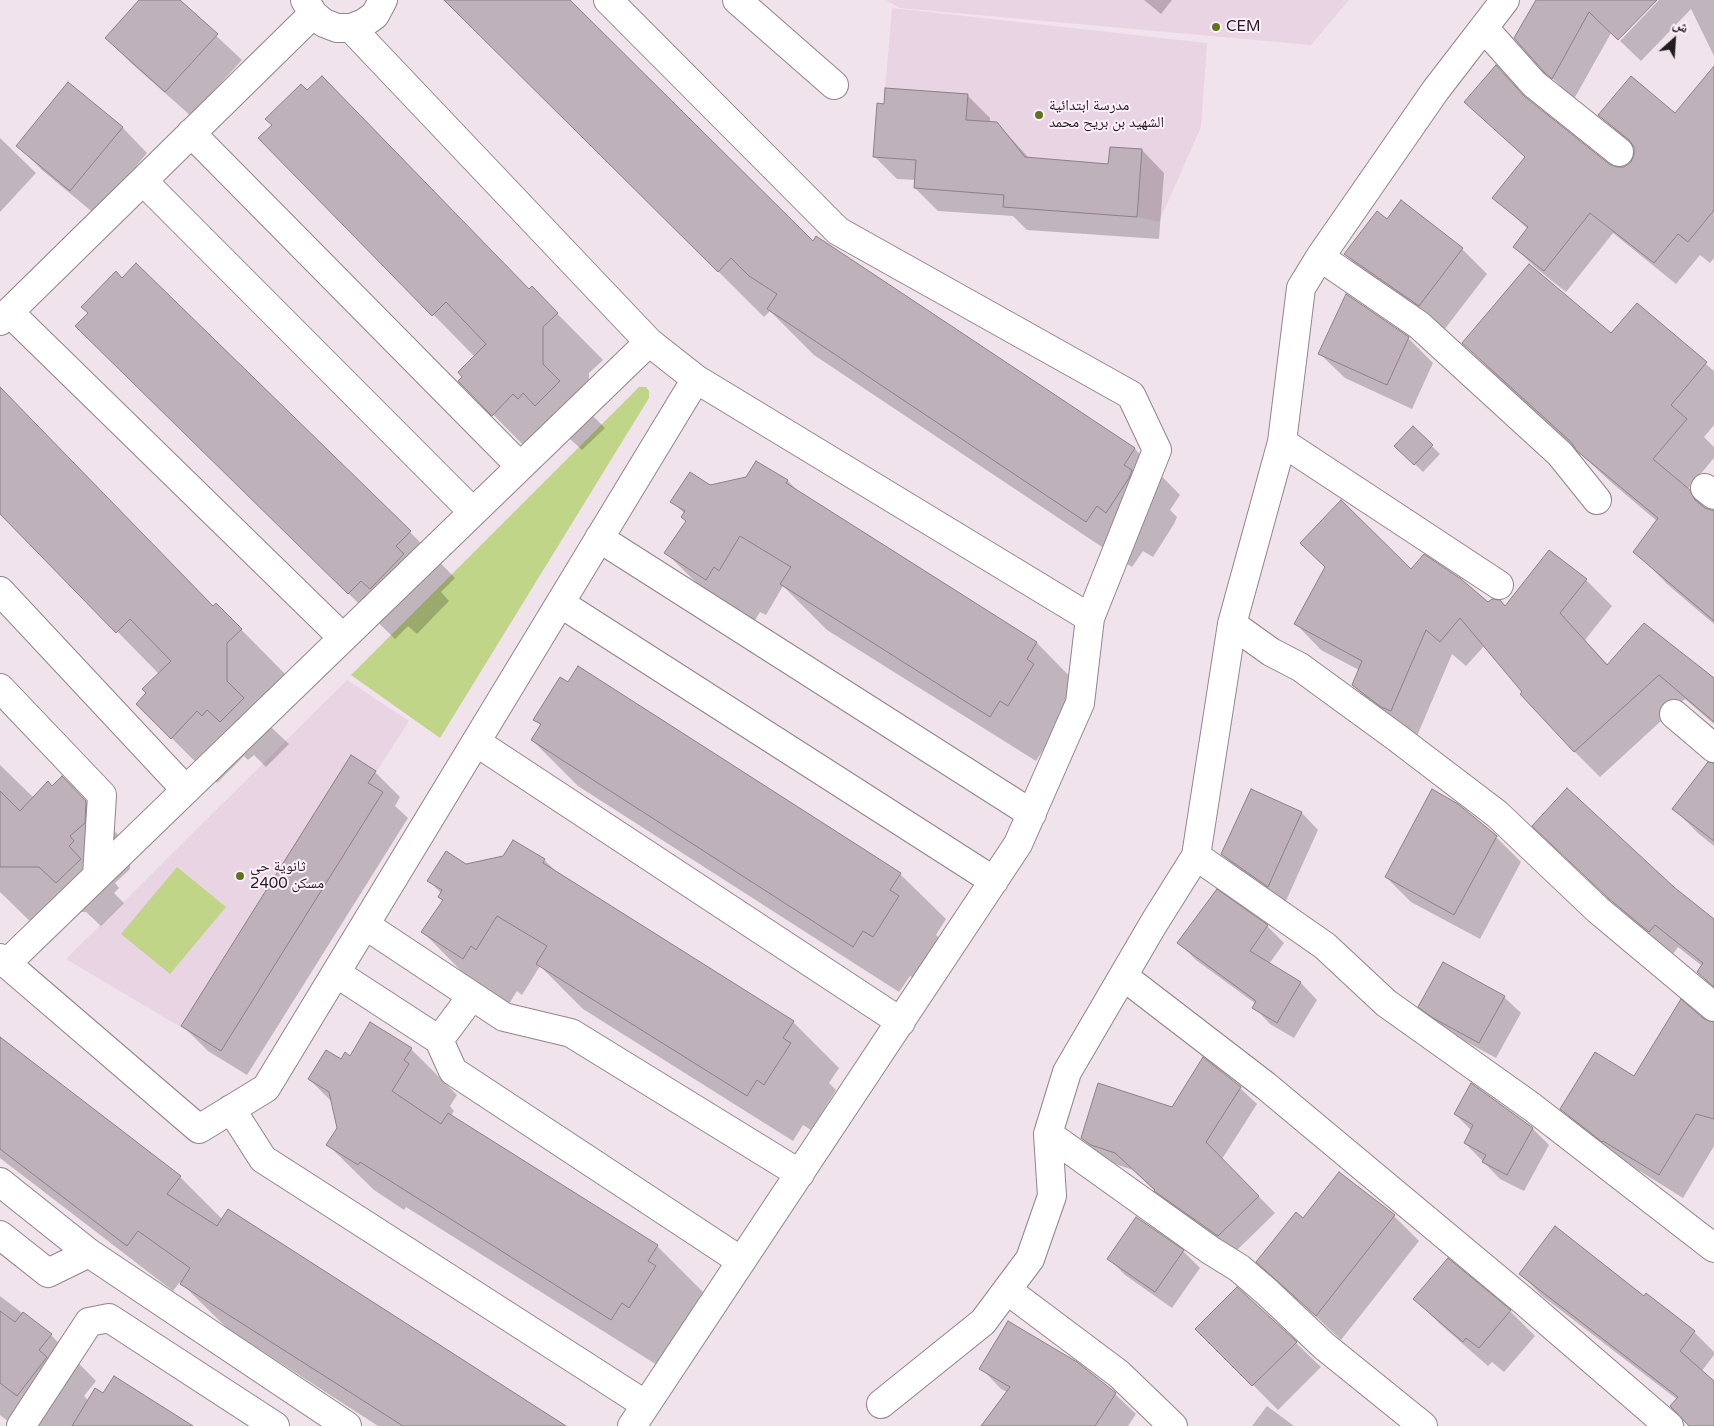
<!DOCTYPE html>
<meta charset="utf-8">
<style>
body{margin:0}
#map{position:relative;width:1714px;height:1426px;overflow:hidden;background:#f0e3ec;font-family:"Varela Round","Noto Naskh Arabic",sans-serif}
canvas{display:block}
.north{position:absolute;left:1649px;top:15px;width:50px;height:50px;-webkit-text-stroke:4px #fef0fa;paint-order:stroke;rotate:26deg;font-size:14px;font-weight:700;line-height:20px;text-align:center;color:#1f1b1e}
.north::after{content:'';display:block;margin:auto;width:18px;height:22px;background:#1f1b1e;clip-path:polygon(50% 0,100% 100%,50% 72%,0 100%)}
</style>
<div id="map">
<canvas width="1714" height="1426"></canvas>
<div class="north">ش</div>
</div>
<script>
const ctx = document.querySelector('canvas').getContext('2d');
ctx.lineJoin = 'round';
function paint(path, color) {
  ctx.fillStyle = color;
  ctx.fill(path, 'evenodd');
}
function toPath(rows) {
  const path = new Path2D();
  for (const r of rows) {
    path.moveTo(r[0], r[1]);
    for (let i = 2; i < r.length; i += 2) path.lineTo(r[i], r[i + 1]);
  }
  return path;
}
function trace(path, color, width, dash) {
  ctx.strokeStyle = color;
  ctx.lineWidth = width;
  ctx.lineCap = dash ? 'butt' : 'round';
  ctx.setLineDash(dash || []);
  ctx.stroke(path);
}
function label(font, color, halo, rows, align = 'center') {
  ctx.font = font + ' "Varela Round","Noto Naskh Arabic",sans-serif';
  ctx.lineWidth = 4;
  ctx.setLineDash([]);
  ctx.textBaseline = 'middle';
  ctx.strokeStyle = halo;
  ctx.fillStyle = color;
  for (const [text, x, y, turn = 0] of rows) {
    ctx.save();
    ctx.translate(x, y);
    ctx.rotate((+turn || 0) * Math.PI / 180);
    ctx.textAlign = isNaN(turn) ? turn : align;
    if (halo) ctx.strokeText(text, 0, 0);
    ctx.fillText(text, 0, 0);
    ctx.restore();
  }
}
const built = toPath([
 [886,0,1349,0,1311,45,900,8],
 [892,8,1207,43,1201,127,1159,222,1137,217,1003,207,1003,195,914,188,915,160,873,157,877,103,884,104],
 [347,680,409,721,369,783,383,792,221,1051,66,959]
]);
const green = toPath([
 [639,387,646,387,649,391,649,398,440,738,351,675],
 [177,867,226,907,170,974,121,934]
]);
const shadow = toPath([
 [140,0,178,0,242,60,191,116,131,63,106,38],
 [450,0,568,0,813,243,816,238,1135,449,1180,495,1170,510,1177,517,1174,524,1153,557,1143,551,1132,567,814,355,770,311,764,317,448,2],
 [1144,0,1172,0,1161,14],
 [1537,0,1656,0,1611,33,1574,99,1546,72],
 [1659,0,1714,0,1714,56,1691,9,1641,61,1620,41],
 [1496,67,1531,103,1609,165,1617,169,1625,168,1632,163,1636,155,1635,148,1599,115,1675,115,1714,68,1714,258,1710,263,1700,255,1676,284,1613,233,1566,292,1536,268,1514,247,1528,229,1494,198,1526,158,1465,102],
 [68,84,123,128,147,153,96,215,42,170,17,145],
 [967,95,990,118,990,123,997,123,1029,158,1109,165,1142,150,1164,173,1159,239,1027,230,1013,216,938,211,915,188,916,180,897,179,874,156],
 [0,138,36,173,0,212],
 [260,138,529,290,532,288,603,360,589,373,588,411,605,428,582,450,569,438,564,444,560,439,539,461,460,381,475,357],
 [1387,221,1462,249,1487,274,1444,330,1370,279,1345,254],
 [1637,305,1714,371,1714,425,1704,437,1714,447,1714,458,1687,490,1708,510,1714,513,1714,624,1667,584,1635,551,1657,521,1612,483,1496,376,1464,343,1611,335],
 [89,313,410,532,455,578,441,592,449,601,417,634,408,626,395,639,122,372],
 [1408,338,1433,363,1412,409,1345,378,1320,354],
 [0,401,213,607,216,604,287,676,273,689,272,728,289,744,266,767,254,755,248,760,244,756,217,783,137,704,148,693,159,674,0,512],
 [1413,428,1440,454,1423,472,1396,446],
 [757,462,788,481,801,494,1037,643,1082,689,1036,761,827,630,783,586,766,615,760,612,752,625,712,598,666,553,687,522,685,514,672,502,709,487,747,478],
 [1550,551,1586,580,1612,606,1585,640,1609,666,1714,680,1714,724,1685,699,1600,777,1574,751,1485,645,1466,666,1452,654,1417,736,1379,711,1353,685,1359,670,1321,650,1296,624,1411,571,1488,603,1505,608],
 [535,719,900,874,946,919,936,935,944,943,920,982,910,976,899,992,578,786,532,740,541,726],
 [1714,764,1714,846,1699,834,1673,808],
 [0,765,34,798,53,787,62,778,131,848,130,869,115,883,119,888,114,893,124,903,101,926,86,912,48,912,35,926,0,892],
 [375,772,400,797,395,806,408,818,247,1075,208,1051,183,1026],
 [1302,813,1318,830,1285,903,1239,871,1222,854],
 [1496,837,1521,862,1480,939,1411,902,1386,877],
 [1557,849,1674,889,1714,920,1714,988,1699,972,1702,966,1678,947,1673,954,1633,921],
 [544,860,558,873,793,1022,839,1068,829,1083,836,1090,811,1130,803,1125,793,1141,583,1009,540,966,522,995,517,991,509,1004,468,978,423,932,444,901,439,896,441,893,429,881,466,866],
 [1217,891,1267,926,1284,943,1269,964,1301,983,1317,1000,1294,1038,1270,1024,1254,1007,1256,1004,1196,960,1179,943],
 [1504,997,1521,1013,1496,1058,1452,1034,1437,1023,1420,1007],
 [1703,1020,1714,1023,1714,1146,1683,1198,1627,1163,1626,1164,1585,1132,1562,1109,1635,1078],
 [370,1024,411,1049,457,1095,450,1106,454,1111,451,1116,657,1246,703,1292,694,1306,701,1312,657,1365,406,1207,404,1210,374,1190,328,1145,338,1129,332,1102,309,1079,342,1060,351,1057],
 [0,1039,180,1177,222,1219,558,1426,378,1426,228,1329,180,1282,173,1291,0,1158],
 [1240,1088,1257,1104,1222,1159,1275,1213,1235,1252,1173,1208,1133,1170,1109,1162,1099,1155,1082,1138],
 [1455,1114,1532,1128,1549,1145,1524,1191,1500,1179,1465,1143,1472,1131],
 [1394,1216,1419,1241,1341,1340,1258,1262,1303,1220],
 [1183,1251,1200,1268,1172,1308,1125,1275,1108,1258],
 [1448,1260,1510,1311,1535,1336,1504,1372,1492,1362,1488,1366,1440,1324,1415,1299],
 [1520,1273,1645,1297,1646,1295,1694,1332,1714,1352,1714,1355,1701,1372,1714,1383,1714,1426,1690,1426,1678,1400,1541,1295],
 [0,1296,51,1335,96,1381,84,1396,89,1401,104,1395,190,1426,14,1426,0,1415],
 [1197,1329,1296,1343,1321,1367,1278,1410],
 [981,1368,1115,1394,1136,1414,1128,1426,983,1426,1007,1392,1001,1389],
 [1267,1406,1294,1426,1252,1426]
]);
const building = toPath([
 [139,0,180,0,218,34,165,92,105,38,139,0],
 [444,0,570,0,813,241,816,236,1135,448,1124,465,1132,470,1129,478,1106,513,1097,506,1086,522,767,309,777,294,749,276,731,258,718,272,444,0],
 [1536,0,1657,0,1618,40,1589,12,1552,79,1545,73,1514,38,1536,0],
 [1496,65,1524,96,1609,164,1617,167,1624,167,1631,162,1634,155,1634,147,1629,140,1598,115,1631,76,1675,113,1714,66,1714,210,1688,242,1678,234,1654,263,1590,213,1544,271,1513,247,1528,227,1492,198,1525,157,1464,102,1496,65],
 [322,76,529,289,532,286,558,313,543,327,543,364,560,381,535,406,523,393,518,399,513,394,492,416,458,381,462,377,458,372,486,344,446,302,432,316,258,138,272,125,265,119,301,84,307,90,322,76],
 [68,82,123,127,70,191,16,146,68,82],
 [885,88,968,94,966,120,997,122,1025,157,1108,164,1110,147,1142,149,1137,217,1003,207,1004,195,914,188,916,160,873,157,877,103,884,104,885,88],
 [1401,200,1463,248,1419,306,1344,254,1377,211,1387,219,1401,200],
 [136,263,411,531,396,546,404,554,370,589,361,581,348,594,75,326,88,313,81,307,116,271,122,278,136,263],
 [1529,264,1611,333,1637,303,1707,362,1671,405,1687,419,1653,459,1690,490,1695,500,1705,508,1714,511,1714,621,1633,552,1658,518,1577,451,1571,442,1462,343,1529,264],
 [1346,294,1409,337,1387,385,1318,354,1346,294],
 [0,387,213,606,216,603,242,629,227,643,227,681,244,698,220,722,207,710,202,716,197,711,171,739,136,704,146,693,142,689,171,661,130,619,116,633,0,514,0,387],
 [1413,426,1433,445,1414,465,1394,446,1413,426],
 [756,461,788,480,786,483,1037,642,1027,659,1034,664,1008,706,1000,701,990,717,780,584,791,567,740,536,719,571,714,567,706,580,664,553,686,521,681,517,685,511,670,502,690,472,710,485,746,477,756,461],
 [1341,500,1411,569,1424,554,1461,579,1488,602,1492,599,1500,600,1505,606,1549,550,1587,579,1560,613,1607,665,1644,623,1714,678,1714,722,1659,675,1574,752,1520,694,1522,692,1460,618,1440,642,1426,630,1391,711,1381,707,1352,685,1362,661,1294,624,1325,567,1300,543,1341,500],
 [578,666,901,873,890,890,899,896,873,937,863,931,853,947,531,740,541,724,533,720,560,677,568,682,578,666],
 [351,755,376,771,368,783,383,792,221,1051,181,1026,351,755],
 [1708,762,1714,763,1714,841,1672,809,1708,762],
 [62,776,86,801,85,823,70,836,74,841,69,846,81,859,56,883,39,867,0,867,0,791,20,811,48,781,52,786,62,776],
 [1567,788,1675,888,1714,919,1714,987,1697,972,1703,963,1655,925,1649,932,1608,898,1532,826,1567,788],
 [1251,789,1302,812,1268,887,1221,854,1251,789],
 [1432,789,1458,804,1497,836,1454,915,1385,877,1432,789],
 [513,840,545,859,543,863,794,1021,783,1038,791,1043,764,1085,757,1080,747,1096,536,964,547,946,497,916,476,950,471,946,463,959,421,932,443,900,438,897,442,890,427,881,446,851,466,864,503,856,513,840],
 [1217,889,1268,925,1250,951,1301,982,1277,1023,1252,1008,1256,1001,1177,943,1217,889],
 [1443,962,1505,996,1479,1043,1433,1018,1418,1007,1443,962],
 [1681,999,1704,1019,1714,1022,1714,1119,1696,1114,1659,1175,1603,1141,1602,1142,1560,1109,1595,1052,1634,1076,1681,999],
 [370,1022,412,1048,404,1060,409,1064,392,1091,441,1124,448,1113,658,1245,648,1261,656,1266,629,1308,622,1303,611,1320,360,1162,358,1165,326,1145,337,1128,329,1092,308,1079,326,1050,341,1059,345,1052,350,1056,370,1022],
 [0,1037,181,1176,167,1194,217,1226,228,1209,566,1426,403,1426,180,1284,190,1268,138,1231,127,1246,0,1149,0,1037],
 [1203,1057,1241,1087,1206,1142,1259,1196,1218,1236,1154,1191,1155,1190,1115,1153,1091,1145,1081,1138,1098,1083,1172,1107,1203,1057],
 [1471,1083,1533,1128,1507,1175,1482,1162,1486,1155,1464,1143,1473,1125,1454,1114,1471,1083],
 [1339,1172,1395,1215,1316,1316,1256,1262,1296,1212,1303,1218,1339,1172],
 [1136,1217,1184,1250,1155,1292,1107,1259,1136,1217],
 [1555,1226,1644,1296,1646,1293,1695,1331,1680,1351,1714,1381,1714,1426,1689,1426,1670,1406,1678,1397,1519,1274,1555,1226],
 [1448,1258,1511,1310,1479,1348,1466,1338,1463,1342,1413,1299,1448,1258],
 [1237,1287,1297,1342,1252,1386,1195,1329,1237,1287],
 [0,1311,15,1322,23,1312,52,1334,39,1350,47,1357,17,1396,0,1383,0,1311],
 [1008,1321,1077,1362,1116,1393,1095,1426,981,1426,1010,1387,979,1369,1008,1321],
 [114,1376,193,1426,72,1426,95,1388,103,1393,114,1376]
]);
const minor = toPath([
 [305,0,313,14,324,23,337,28,351,28,364,23,375,15,383,0],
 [608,0,838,231,1131,395,1157,450,1090,618,1080,703,1018,844,632,1426],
 [737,0,834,85],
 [351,28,649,342,696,379,1090,618],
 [1484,28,1534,84,1619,152],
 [191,133,520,466],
 [143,181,473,512],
 [1320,257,1419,325,1560,454,1597,500],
 [9,312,343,638],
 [0,321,313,14],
 [1282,442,1499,585],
 [1705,488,1714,495],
 [599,538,1032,814],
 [0,591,186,790],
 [560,603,994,881],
 [1232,624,1271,652,1300,667,1396,737,1497,814,1598,910,1714,1007],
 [0,688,102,795,97,876],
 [1674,714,1714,748],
 [476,742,901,1022],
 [1196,856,1325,946,1386,1003,1532,1107,1714,1248],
 [365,925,504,1017,571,1033,800,1174],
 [0,958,199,1129,266,1088,696,379],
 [6,964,649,342],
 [336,973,439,1040,453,1071,741,1261],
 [1123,976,1266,1086,1525,1302,1669,1426],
 [439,1040,472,996],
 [231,1109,263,1159,646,1405],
 [1048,1134,1210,1250,1239,1268,1267,1292,1324,1346,1423,1426],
 [0,1182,89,1253,347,1426],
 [0,1235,48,1273,89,1253],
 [1007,1290,1119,1374,1173,1426],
 [881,1404,983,1322,1030,1259,1052,1196,1048,1134,1067,1072,1154,923,1196,856,1232,624,1282,442,1301,288,1320,257,1435,91,1505,0],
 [21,1426,89,1322,109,1318,275,1426]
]);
const markers = [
 [1216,27,5,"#5f7220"],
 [1039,115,5,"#5f7220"],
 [240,876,5,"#5f7220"]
];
const poiNames = [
 ["CEM",1226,27],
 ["مدرسة ابتدائية",1049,106],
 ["الشهيد بن بريح محمد",1049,123],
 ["ثانوية حي",250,867],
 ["2400 مسكن",250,884]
];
paint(built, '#e9d4e3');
paint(green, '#c0d587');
paint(shadow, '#0003');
paint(building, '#beb1ba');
trace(building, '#8c8089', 1);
trace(minor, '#91848d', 30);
trace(minor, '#fff', 28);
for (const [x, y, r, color] of markers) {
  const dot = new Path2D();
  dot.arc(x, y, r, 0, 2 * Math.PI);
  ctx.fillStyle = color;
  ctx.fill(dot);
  trace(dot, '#fef0fa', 2);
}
label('15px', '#1f1b1e', '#fef0fa', poiNames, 'left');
</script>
